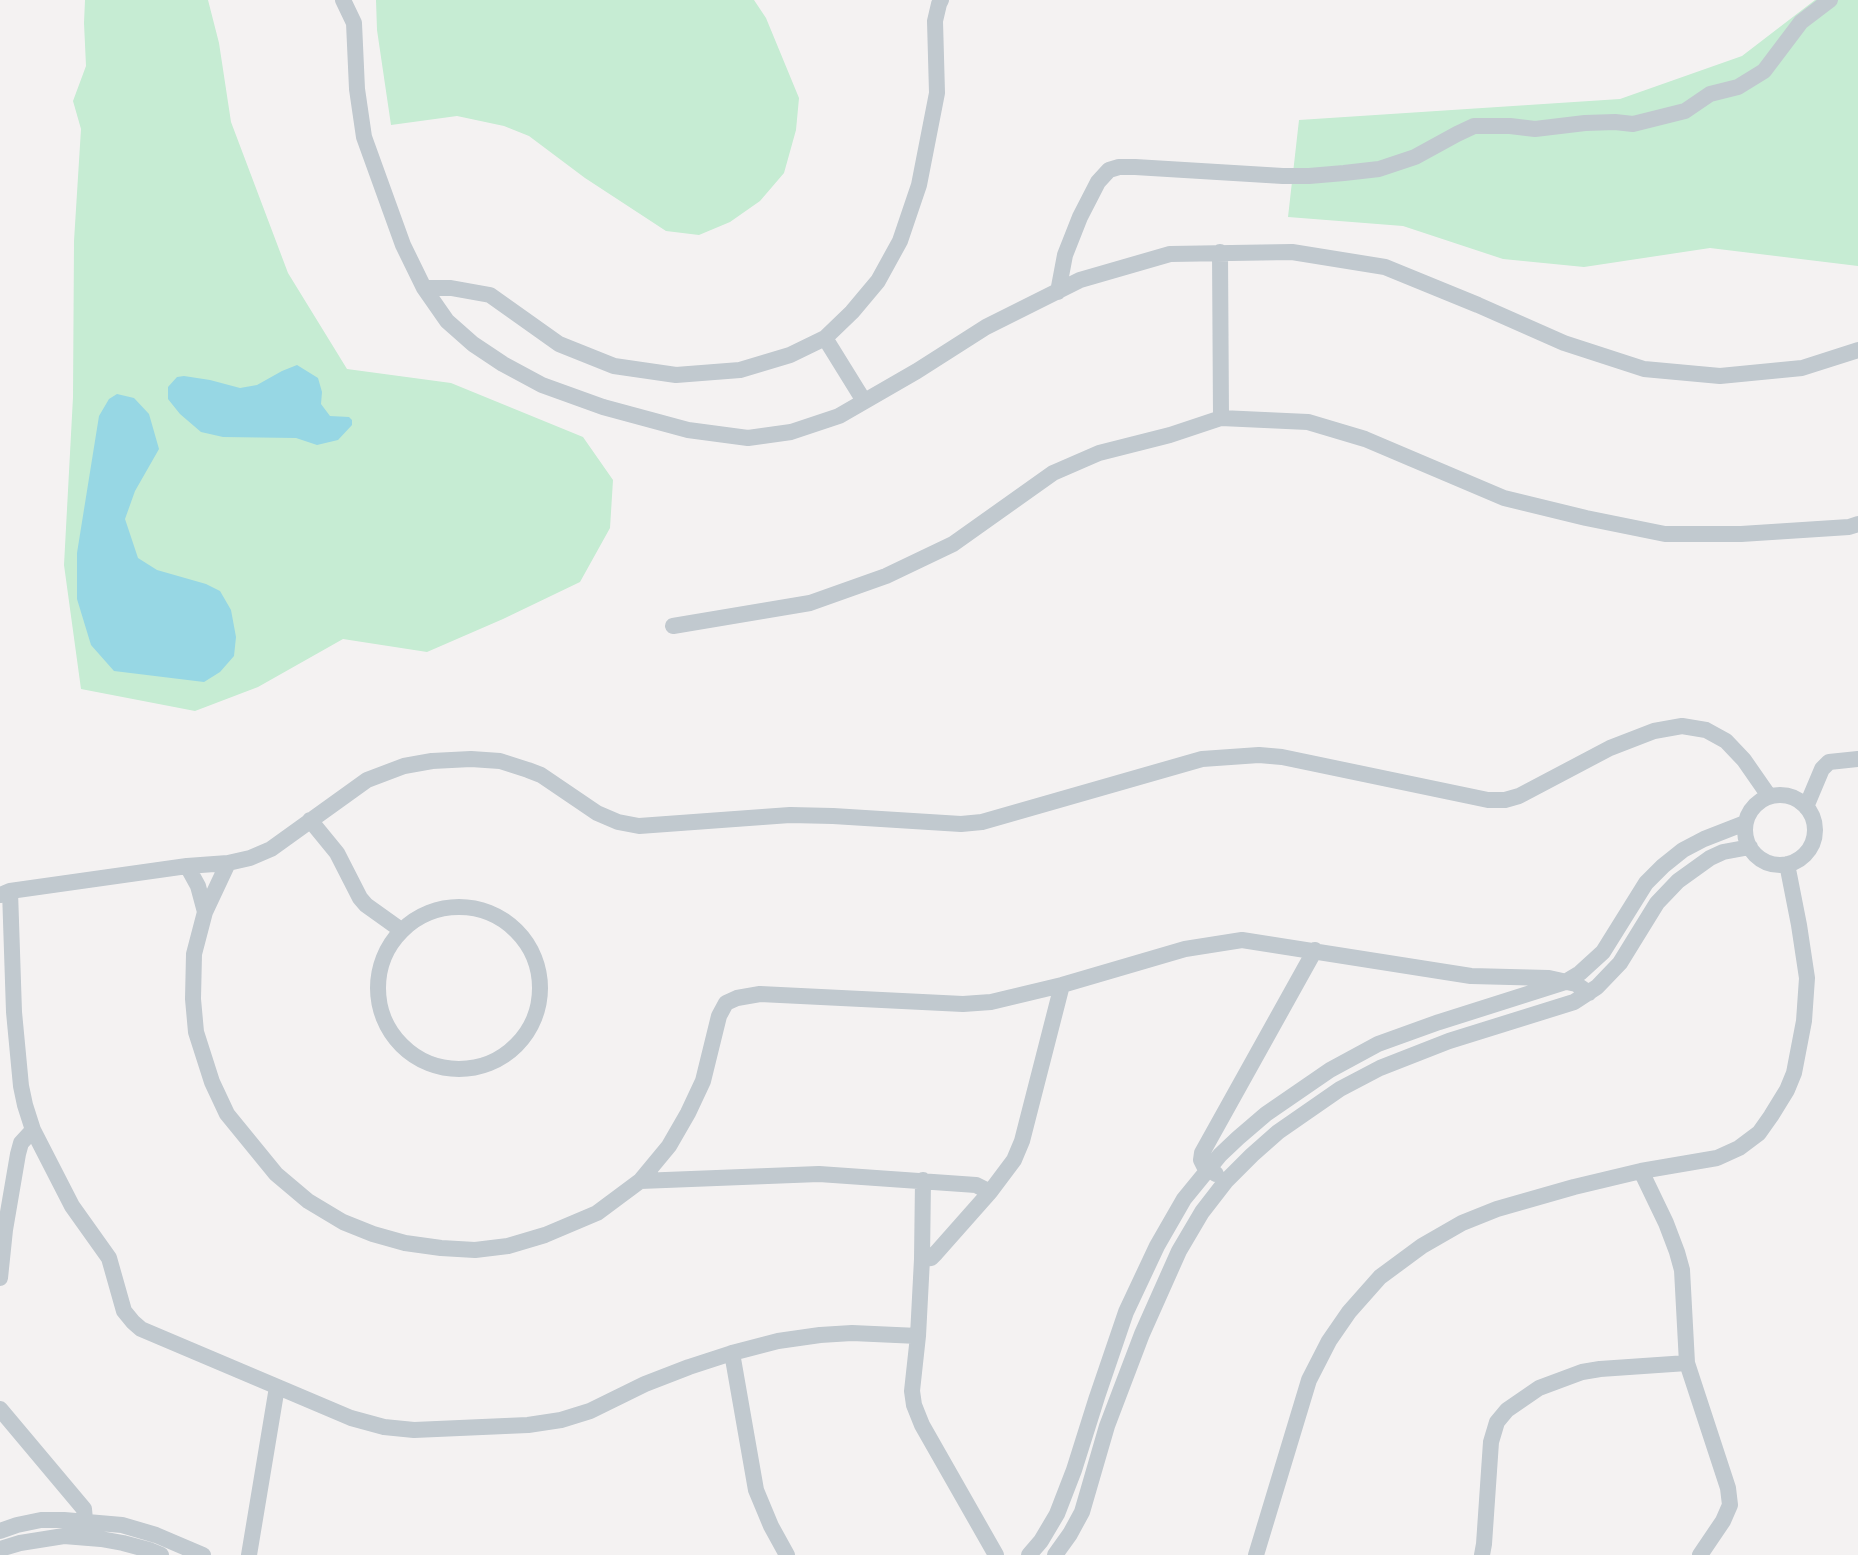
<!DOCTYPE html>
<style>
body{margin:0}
canvas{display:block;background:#f4f2f2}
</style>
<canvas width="1858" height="1555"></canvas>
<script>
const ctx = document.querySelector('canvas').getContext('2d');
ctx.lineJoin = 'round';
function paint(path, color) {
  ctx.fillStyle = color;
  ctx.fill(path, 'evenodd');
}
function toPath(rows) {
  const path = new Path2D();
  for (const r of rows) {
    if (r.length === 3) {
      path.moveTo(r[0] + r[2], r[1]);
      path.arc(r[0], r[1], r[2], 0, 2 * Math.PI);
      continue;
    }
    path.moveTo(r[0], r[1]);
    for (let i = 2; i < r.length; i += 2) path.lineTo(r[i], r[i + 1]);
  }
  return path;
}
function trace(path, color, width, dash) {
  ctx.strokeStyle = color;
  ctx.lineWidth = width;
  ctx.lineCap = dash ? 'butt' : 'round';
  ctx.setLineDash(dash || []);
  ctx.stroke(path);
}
const green = toPath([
 [85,0,208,0,219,43,231,122,288,273,347,369,451,383,583,437,613,480,610,528,580,582,503,619,427,652,343,639,258,687,195,711,81,689,64,565,73,397,74,241,81,129,73,101,86,66,84,23],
 [376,0,754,0,766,18,799,98,796,130,784,173,760,201,730,222,699,235,666,231,585,178,529,136,504,126,457,116,391,125,377,30],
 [1815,0,1858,0,1858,266,1710,248,1584,267,1503,259,1403,226,1288,217,1299,120,1620,99,1742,56]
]);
const water = toPath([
 [297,365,318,378,322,392,321,404,330,416,349,417,352,420,352,425,338,440,317,445,296,438,223,437,201,432,180,414,168,399,168,387,177,377,184,376,210,380,240,388,257,385,282,371],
 [117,394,134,398,149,414,159,449,135,491,125,519,138,558,157,570,206,584,220,591,231,610,236,637,234,656,220,672,204,682,114,671,91,645,77,599,77,553,99,416,109,399]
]);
const street = toPath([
 [343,0,354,23,357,89,364,137,403,245,424,288,447,321,473,344,503,364,542,385,603,407,688,430,748,438,791,432,839,416,917,371,986,327,1080,280,1170,254,1292,252,1385,267,1478,305,1564,343,1644,369,1720,376,1802,368,1858,350],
 [1220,252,1221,418],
 [424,288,451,288,490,295,559,344,614,366,676,375,740,370,790,355,825,338,852,312,878,281,900,241,919,185,937,93,935,21,939,4,941,0],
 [1058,292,1065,255,1080,217,1098,182,1109,170,1119,167,1135,167,1283,176,1309,176,1344,173,1379,169,1415,157,1457,134,1474,126,1510,126,1535,129,1585,123,1615,122,1633,124,1685,111,1710,94,1738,87,1764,71,1801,22,1830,0],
 [825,338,864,401],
 [673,626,810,603,886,576,953,544,1053,473,1099,453,1170,435,1221,418,1308,422,1365,439,1504,498,1586,518,1665,534,1741,534,1849,527,1858,524],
 [1780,830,35],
 [1806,807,1822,769,1829,762,1858,759],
 [310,820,337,853,360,898,366,905,401,930],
 [228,863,205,912,194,954,193,999,196,1032,212,1082,227,1114,276,1174,308,1201,343,1222,373,1234,405,1243,441,1248,475,1250,508,1246,545,1235,597,1213,640,1181,669,1146,688,1113,703,1081,719,1016,726,1003,737,998,760,994,963,1004,991,1002,1062,985,1185,949,1242,940,1471,976,1549,978,1576,984,1589,993],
 [187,866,198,886,205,912],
 [0,895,10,891,187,866,228,863,250,858,271,849,367,780,404,766,432,761,471,759,500,761,528,770,541,775,597,813,618,822,639,826,790,815,833,816,961,824,982,822,1202,759,1259,755,1282,757,1488,800,1505,800,1519,796,1610,748,1654,731,1682,726,1706,730,1726,741,1744,760,1769,796],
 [459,988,81],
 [33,1130,72,1206,109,1258,124,1311,133,1322,141,1329,351,1418,384,1427,414,1430,528,1425,561,1420,590,1411,645,1384,689,1367,732,1353,778,1341,820,1335,852,1333,918,1336],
 [1641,1171,1666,1223,1677,1252,1682,1270,1687,1363,1728,1488,1730,1505,1723,1521,1700,1555],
 [1216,1174,1204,1166,1201,1160,1202,1153,1315,950],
 [923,1180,922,1259,918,1336,912,1391,914,1405,922,1425,996,1555],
 [640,1181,819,1174,976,1185,990,1192],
 [922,1259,931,1258,936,1253,990,1192,1014,1160,1022,1141,1062,985],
 [0,1278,5,1230,18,1154,21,1143,33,1130,25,1105,21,1086,14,1012,10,891],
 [732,1353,756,1490,771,1526,787,1555],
 [0,1409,84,1509,86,1530],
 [0,1531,17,1525,41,1520,64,1520,122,1525,156,1535,203,1555],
 [0,1549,20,1543,64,1536,101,1539,123,1543,149,1550,161,1555],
 [249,1555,277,1387],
 [1029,1555,1041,1541,1057,1514,1074,1470,1097,1397,1126,1312,1157,1246,1184,1199,1220,1155,1238,1138,1266,1114,1330,1070,1378,1044,1439,1022,1565,982,1580,973,1603,952,1646,883,1663,866,1683,850,1704,839,1745,823],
 [1055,1555,1070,1534,1082,1512,1107,1426,1142,1334,1179,1251,1202,1212,1226,1181,1252,1155,1278,1132,1340,1089,1380,1068,1449,1041,1574,1002,1597,987,1620,963,1657,903,1678,881,1710,858,1723,852,1750,847],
 [1256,1555,1309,1380,1329,1341,1349,1312,1380,1277,1422,1246,1462,1223,1497,1209,1574,1187,1641,1171,1717,1158,1739,1148,1759,1133,1771,1116,1787,1090,1794,1073,1804,1021,1807,978,1799,925,1787,864],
 [1482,1555,1484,1544,1491,1442,1497,1422,1507,1410,1539,1388,1582,1372,1600,1369,1687,1363]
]);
paint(green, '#c6ecd3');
paint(water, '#97d7e4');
trace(street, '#c1c9cf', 16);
</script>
